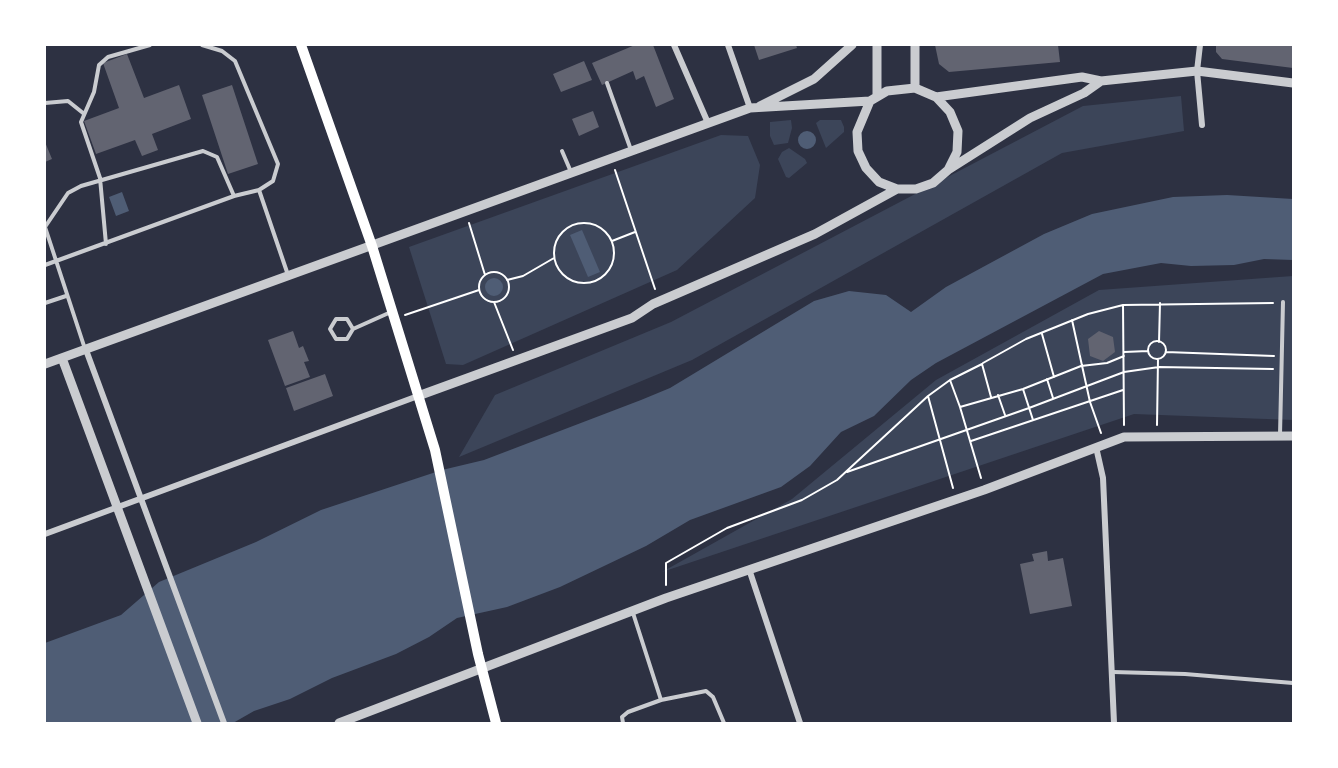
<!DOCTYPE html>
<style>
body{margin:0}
#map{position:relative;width:1338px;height:768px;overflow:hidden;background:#2d3142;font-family:"Fira Sans",sans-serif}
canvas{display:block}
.frame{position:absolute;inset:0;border:46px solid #fff;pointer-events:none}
</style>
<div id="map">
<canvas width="1338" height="768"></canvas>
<div class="frame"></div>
</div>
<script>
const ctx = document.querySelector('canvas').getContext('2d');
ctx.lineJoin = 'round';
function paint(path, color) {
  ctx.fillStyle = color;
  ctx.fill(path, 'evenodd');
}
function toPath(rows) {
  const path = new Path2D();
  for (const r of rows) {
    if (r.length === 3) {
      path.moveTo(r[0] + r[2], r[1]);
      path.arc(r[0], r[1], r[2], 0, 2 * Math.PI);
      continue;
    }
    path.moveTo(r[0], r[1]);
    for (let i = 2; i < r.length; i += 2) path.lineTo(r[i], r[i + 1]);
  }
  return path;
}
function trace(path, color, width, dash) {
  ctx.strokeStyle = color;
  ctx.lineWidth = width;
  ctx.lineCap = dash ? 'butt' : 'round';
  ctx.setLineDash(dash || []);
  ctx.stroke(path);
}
const green = toPath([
 [1181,96,1184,131,1062,153,692,360,459,457,495,395,671,322,1083,106],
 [791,120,792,128,788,143,774,145,770,136,770,122],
 [820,120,841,120,844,127,844,132,826,148,816,123],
 [721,135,748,136,760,165,755,198,677,270,463,365,446,364,409,247],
 [789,148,805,159,807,163,789,178,786,177,778,159,782,152],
 [1293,276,1293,420,1134,414,662,572,792,499,936,380,1099,290]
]);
const water = toPath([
 [807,140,9],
 [122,192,129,211,116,216,109,197],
 [1227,195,1293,199,1293,260,1264,259,1234,265,1191,266,1161,263,1103,274,936,363,911,380,874,416,841,432,810,466,781,487,690,520,646,546,560,587,507,607,457,618,429,637,396,654,332,678,290,699,254,711,233,723,45,723,45,643,121,615,159,582,256,542,321,510,442,470,484,460,641,400,670,388,814,301,849,291,886,295,911,312,946,287,1044,234,1092,214,1173,197],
 [582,230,600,272,588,277,570,235],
 [494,287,9]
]);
const building = toPath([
 [635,45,653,45,674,99,656,107,644,76,636,80,633,71,602,85,592,63],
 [754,45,796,45,797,48,759,60],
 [935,45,1058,45,1060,62,949,72,939,64],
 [1216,45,1293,45,1293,68,1222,59,1216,52],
 [127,54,144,98,179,85,191,119,152,134,158,150,142,156,135,140,96,154,84,121,119,108,103,63],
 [584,61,592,80,561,92,553,74],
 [232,85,258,164,228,174,202,95],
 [593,111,599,127,579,136,572,119],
 [45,142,52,159,45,162],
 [293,331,299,348,303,346,309,361,304,362,310,377,285,386,268,340],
 [1099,331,1113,337,1115,352,1103,361,1090,356,1088,339],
 [325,374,333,396,294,411,286,388],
 [1047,551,1048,561,1063,558,1072,606,1030,614,1020,564,1034,561,1032,554]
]);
const path = toPath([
 [615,170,655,289],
 [584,253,30],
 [469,223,485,275],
 [612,241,635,232],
 [494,287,15],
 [507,280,523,276,554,258],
 [494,302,513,350],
 [405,315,479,290],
 [1072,320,1090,402,1101,433],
 [1042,334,1054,377],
 [1157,350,9],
 [1159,342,1160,303],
 [1124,352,1148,351],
 [1166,352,1274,356],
 [983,363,1026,339,1088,314,1123,305],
 [1047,379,1053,398],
 [1023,389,1033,420],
 [998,395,1005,415],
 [928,396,950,380],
 [991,397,982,364,950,380,960,407,1023,389,1081,366,1107,363,1124,356],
 [960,407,981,478],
 [1124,425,1123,305,1273,303],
 [1157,425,1158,359],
 [971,441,1123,390],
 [847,472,1029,408,1124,372,1159,367,1273,369],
 [666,585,666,563,727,528,802,500,837,480,928,396,953,488]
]);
const service = toPath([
 [607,83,631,150],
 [45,103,68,101,83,113],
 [562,151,571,172],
 [259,190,288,275],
 [45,227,68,193,81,186,203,151,217,157,234,196],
 [45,227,85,349],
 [106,244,100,178,81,122,94,92,99,65,108,57,150,45],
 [45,265,234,196,259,190,273,181,278,164,235,61,222,51,202,45],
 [45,303,66,296],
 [353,329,347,319,336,319,330,329,336,339,347,339,353,329,391,312],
 [1280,435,1283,302],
 [1113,672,1185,674,1293,683],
 [661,700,706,691,713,697,724,723],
 [623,723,622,717,628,712,661,700,633,613]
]);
const minor = toPath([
 [674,45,708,123],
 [728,45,750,108],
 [1200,45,1197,71,1202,125],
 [86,350,224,723],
 [1096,447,1103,478,1114,723],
 [45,534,418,396],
 [749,569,800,723]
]);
const tertiary = toPath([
 [915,88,915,45],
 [877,95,877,45],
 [936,97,950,112,958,131,957,152,948,170,933,183,916,189,897,189,879,182,866,168,858,151,857,132,870,101,887,91,915,88,936,97,1082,77,1101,81,1197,71,1293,83],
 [760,106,814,79,852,45],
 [948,170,1030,118,1084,93,1101,81],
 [62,358,197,723],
 [45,364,750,108,870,101],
 [418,396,632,318,653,304,815,234,897,189],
 [339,723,666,598,984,490,1124,437,1293,436]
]);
const secondary = toPath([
 [301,45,372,246,435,450,478,654,496,723]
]);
paint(green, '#3c4559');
paint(water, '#4f5d75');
paint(building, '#626471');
trace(path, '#fff', 2);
trace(service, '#caccd0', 4);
trace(minor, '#caccd0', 6);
trace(tertiary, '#caccd0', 9);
trace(secondary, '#fff', 10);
</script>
